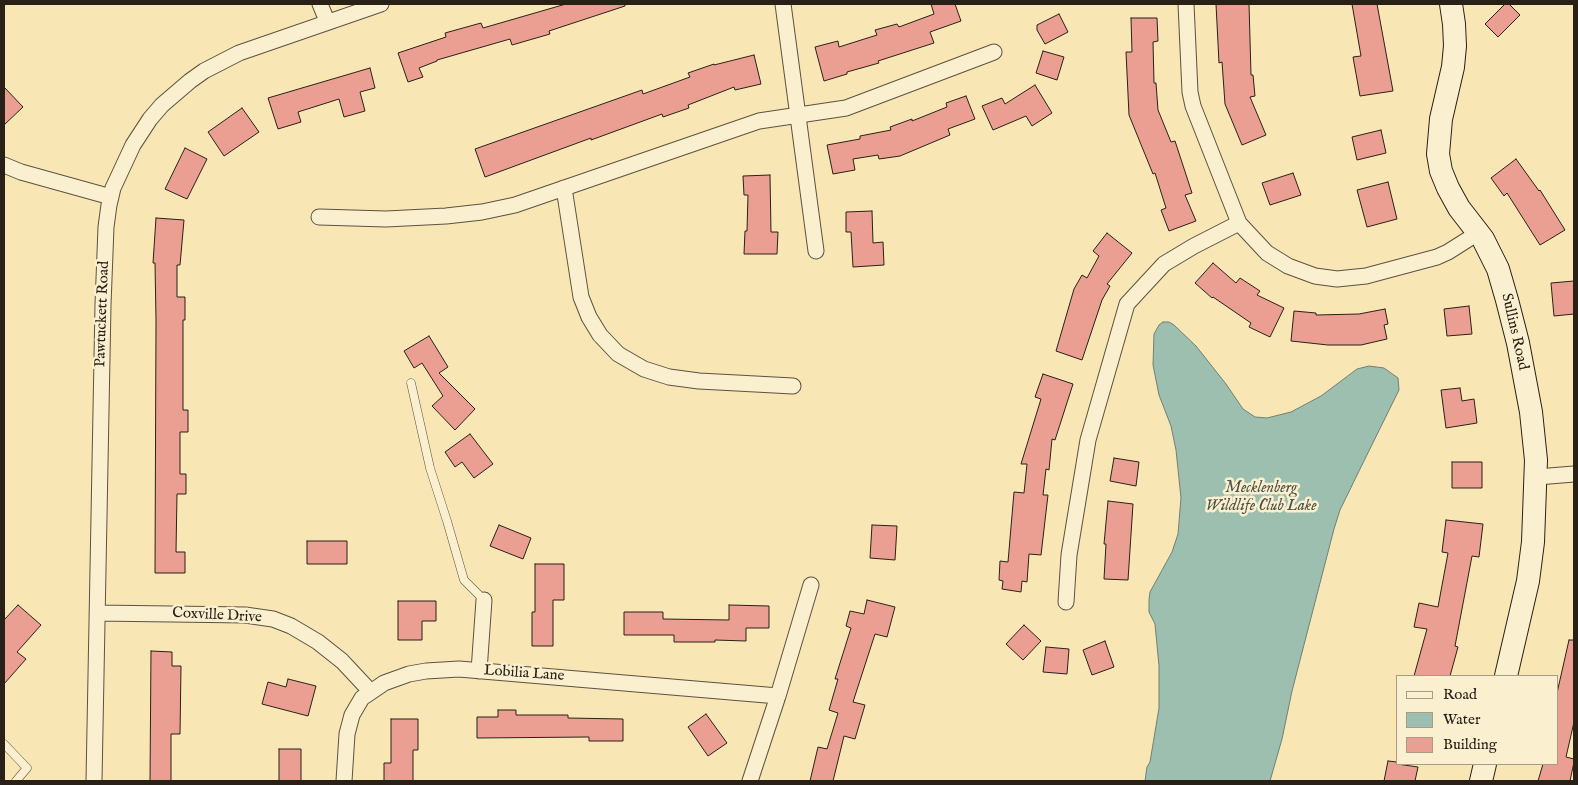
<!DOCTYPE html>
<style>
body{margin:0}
#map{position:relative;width:1578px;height:785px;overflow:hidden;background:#f8e6b5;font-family:"IM FELL English",serif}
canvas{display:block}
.frame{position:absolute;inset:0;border:5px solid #292118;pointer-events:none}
.legend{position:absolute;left:1396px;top:675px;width:162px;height:90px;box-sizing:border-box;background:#faefcf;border:1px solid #a69d86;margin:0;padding:6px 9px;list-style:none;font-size:15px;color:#292118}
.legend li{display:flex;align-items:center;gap:10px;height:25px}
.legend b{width:25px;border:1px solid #a69d86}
</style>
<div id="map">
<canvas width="1578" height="785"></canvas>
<div class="frame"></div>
<ul class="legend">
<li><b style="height:6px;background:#faefcf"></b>Road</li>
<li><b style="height:14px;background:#9dbfb0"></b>Water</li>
<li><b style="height:14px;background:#eb9f92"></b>Building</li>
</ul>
</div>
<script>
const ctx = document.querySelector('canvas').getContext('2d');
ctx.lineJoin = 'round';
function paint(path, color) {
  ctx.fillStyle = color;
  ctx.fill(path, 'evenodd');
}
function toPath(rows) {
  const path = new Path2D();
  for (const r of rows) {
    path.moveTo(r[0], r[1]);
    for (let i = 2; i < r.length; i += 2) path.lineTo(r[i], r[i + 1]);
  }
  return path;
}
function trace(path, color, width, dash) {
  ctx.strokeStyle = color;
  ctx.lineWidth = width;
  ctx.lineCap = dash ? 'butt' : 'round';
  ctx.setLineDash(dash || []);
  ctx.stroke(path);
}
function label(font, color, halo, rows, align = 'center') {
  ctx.font = font + ' "IM FELL English",serif';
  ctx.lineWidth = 5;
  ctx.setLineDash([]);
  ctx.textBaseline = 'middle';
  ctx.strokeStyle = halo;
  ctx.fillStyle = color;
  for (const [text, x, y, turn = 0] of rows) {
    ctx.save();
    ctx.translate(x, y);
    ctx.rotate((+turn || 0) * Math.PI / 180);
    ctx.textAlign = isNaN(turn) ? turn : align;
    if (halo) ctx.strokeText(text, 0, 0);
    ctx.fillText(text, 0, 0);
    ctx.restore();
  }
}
const water = toPath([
 [1163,322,1169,322,1174,325,1196,346,1226,384,1243,409,1255,417,1267,418,1291,412,1321,396,1357,369,1369,366,1384,368,1398,378,1399,390,1360,469,1340,510,1334,529,1292,691,1282,739,1270,781,1145,781,1147,767,1150,762,1159,708,1159,666,1155,624,1149,612,1149,600,1150,592,1172,552,1178,534,1181,498,1176,450,1171,426,1159,395,1153,365,1154,334,1159,325,1163,322]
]);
const building = toPath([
 [566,4,625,4,625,6,549,31,550,34,512,45,510,39,437,60,437,61,419,68,423,77,408,82,398,53,446,37,445,33,481,23,483,28,566,4],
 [931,4,955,4,961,21,930,32,934,43,878,61,879,63,847,72,847,74,824,81,815,47,838,41,839,47,877,35,875,30,897,24,899,27,934,14,931,4],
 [1216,4,1249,4,1251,75,1253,75,1255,96,1250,97,1266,135,1242,145,1225,104,1222,62,1219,63,1216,4],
 [1352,4,1377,4,1393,91,1360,96,1353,57,1361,56,1352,4],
 [1505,4,1509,4,1520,15,1498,37,1485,24,1505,4],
 [1059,14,1068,32,1045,44,1037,30,1037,25,1059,14],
 [1131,18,1157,18,1158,41,1153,42,1154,83,1156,83,1158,110,1171,142,1175,141,1192,193,1185,195,1196,221,1169,231,1161,210,1166,208,1155,173,1153,174,1129,115,1126,52,1132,52,1131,18],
 [1043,51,1064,57,1057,80,1036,73,1043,51],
 [754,55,761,84,735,90,734,87,688,105,689,108,663,117,662,114,591,140,591,138,485,177,475,149,642,90,643,94,690,77,688,73,714,64,714,65,754,55],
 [370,68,375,88,360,92,365,111,344,117,339,99,298,112,301,122,278,129,268,98,370,68],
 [1035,85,1052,113,1032,126,1026,116,993,130,982,106,1002,98,1005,104,1035,85],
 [4,87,23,107,4,125,4,87],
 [966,96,975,119,948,129,950,135,900,156,879,159,878,155,853,159,855,170,833,174,827,145,860,139,860,136,891,130,890,127,912,119,912,121,947,107,946,103,966,96],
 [242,108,259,132,224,156,208,132,242,108],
 [1381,130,1386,153,1357,160,1352,137,1381,130],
 [185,148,207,159,187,199,165,189,185,148],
 [1516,159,1539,191,1540,190,1565,230,1540,245,1507,193,1504,196,1491,178,1516,159],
 [1293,173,1301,195,1270,205,1262,183,1293,173],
 [770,175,771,232,778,232,777,254,744,254,745,231,747,231,748,195,744,195,743,176,770,175],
 [1388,182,1397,219,1367,227,1357,190,1388,182],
 [872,211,873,243,883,242,884,265,853,267,851,232,846,232,846,212,872,211],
 [156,218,184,220,180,265,177,265,177,297,185,297,185,320,183,320,183,410,188,410,188,432,180,432,180,474,186,474,186,494,177,494,176,552,185,552,185,573,155,573,156,320,155,263,153,263,156,218],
 [1107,233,1132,253,1107,284,1110,286,1102,300,1082,360,1056,351,1074,289,1082,275,1087,278,1099,256,1093,251,1107,233],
 [1213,263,1236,283,1240,278,1260,291,1257,295,1284,308,1270,337,1249,327,1251,323,1213,297,1212,298,1195,283,1213,263],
 [1574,281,1574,314,1554,316,1551,283,1574,281],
 [1469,306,1472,334,1447,336,1444,309,1469,306],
 [1385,309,1388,324,1384,325,1387,339,1361,345,1328,345,1291,341,1294,311,1316,313,1316,315,1359,314,1385,309],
 [429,336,448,367,439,373,475,409,455,430,432,406,443,396,422,363,414,368,404,351,429,336],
 [1043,374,1073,384,1055,440,1052,439,1049,470,1046,469,1043,495,1048,495,1041,555,1029,554,1027,582,1022,581,1021,592,1002,589,1003,581,999,580,1000,561,1008,562,1014,492,1024,493,1027,464,1021,464,1041,399,1035,397,1043,374],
 [1460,388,1462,401,1474,399,1477,423,1446,428,1441,390,1460,388],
 [470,434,493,464,474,478,462,462,455,467,445,452,470,434],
 [1114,458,1139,462,1136,486,1110,481,1114,458],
 [1452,462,1482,462,1482,488,1452,488,1452,462],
 [1108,501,1133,504,1128,580,1104,579,1106,544,1104,544,1108,501],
 [1446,520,1483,524,1479,557,1472,556,1455,646,1458,647,1450,676,1414,676,1427,629,1414,627,1419,603,1438,607,1448,553,1442,552,1446,520],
 [499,525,531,538,523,559,490,546,499,525],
 [872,525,897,526,895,560,870,558,872,525],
 [307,541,347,541,347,564,307,564,307,541],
 [535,564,564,564,564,600,553,600,553,646,532,646,532,612,535,612,535,564],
 [867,600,895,607,887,637,875,634,853,702,865,705,855,739,844,736,833,781,810,781,818,747,827,749,838,713,829,710,838,679,835,679,851,628,846,626,850,611,864,614,867,600],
 [398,601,436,601,436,621,422,621,422,640,398,640,398,601],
 [18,605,41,625,17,652,26,659,4,684,4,620,18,605],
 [729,605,769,606,769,628,746,628,746,641,715,640,715,642,674,642,674,635,624,635,624,612,663,612,663,619,729,620,729,605],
 [1024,625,1041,641,1023,660,1006,644,1024,625],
 [1569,640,1574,640,1574,722,1566,757,1574,759,1574,762,1570,781,1538,781,1543,764,1557,764,1557,693,1569,640],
 [1105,641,1114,667,1092,675,1083,650,1105,641],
 [1046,647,1069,649,1067,674,1043,672,1046,647],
 [151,651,172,652,172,666,181,666,180,734,171,734,171,781,150,781,151,651],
 [288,679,316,686,308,716,262,704,268,682,286,687,288,679],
 [498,710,516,710,516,715,568,715,568,718,623,719,623,741,589,741,589,737,477,738,477,717,498,717,498,710],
 [706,714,727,743,708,756,688,727,706,714],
 [391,719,418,719,418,750,413,750,413,781,384,781,384,763,391,763,391,719],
 [279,749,301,749,301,781,279,781,279,749],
 [1388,761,1397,762,1397,764,1418,767,1415,781,1384,781,1388,761]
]);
const lane = toPath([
 [411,383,430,468,447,521,464,580,484,600],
 [4,744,27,768,16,781]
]);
const street = toPath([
 [320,4,327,21],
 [783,4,816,251],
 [1186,4,1190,92,1193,106,1239,223,1267,253,1288,266,1315,276,1337,279,1366,276,1437,257,1448,252,1478,233],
 [4,165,21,172,111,197],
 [564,188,581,297,589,317,600,335,618,354,644,369,669,377,699,381,793,386],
 [319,217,386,219,446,216,482,212,515,205,759,121,846,108,994,52],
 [1537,477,1574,474],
 [1066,602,1069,555,1088,440,1127,304,1164,264,1194,246,1239,223],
 [97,613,245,615,273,619,291,626,318,642,342,661,371,692],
 [479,671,484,600],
 [94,781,103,305,106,227,109,205,113,188,133,145,150,119,162,105,190,81,204,71,239,53,381,4],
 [344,781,347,734,352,715,362,698,371,692,384,683,409,674,426,671,459,669,778,696],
 [750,781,778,696,811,585]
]);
const secondary = toPath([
 [1451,4,1454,24,1455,46,1453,67,1441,119,1438,154,1441,171,1448,188,1459,208,1483,239,1498,269,1507,300,1518,343,1531,412,1536,460,1533,542,1528,581,1506,676],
 [1481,781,1485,764]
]);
const streetNames = [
 ["Pawtuckett Road",103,314,-88],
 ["Sullins Road",1514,332,77],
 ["Coxville Drive",217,616,3],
 ["Lobilia Lane",524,674,4]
];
const waterNames = [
 ["Mecklenberg",1261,489],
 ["Wildlife Club Lake",1261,507]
];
paint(water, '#9dbfb0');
trace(water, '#6f8073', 1);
paint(building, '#eb9f92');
trace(building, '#292118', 1);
trace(lane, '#5d523f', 9);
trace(street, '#5d523f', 17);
trace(secondary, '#292118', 24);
trace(lane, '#faefcf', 8);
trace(street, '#faefcf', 15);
trace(secondary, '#faefcf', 22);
label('15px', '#292118', '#faefcf', streetNames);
label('italic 16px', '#4c5046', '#faefcf', waterNames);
</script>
